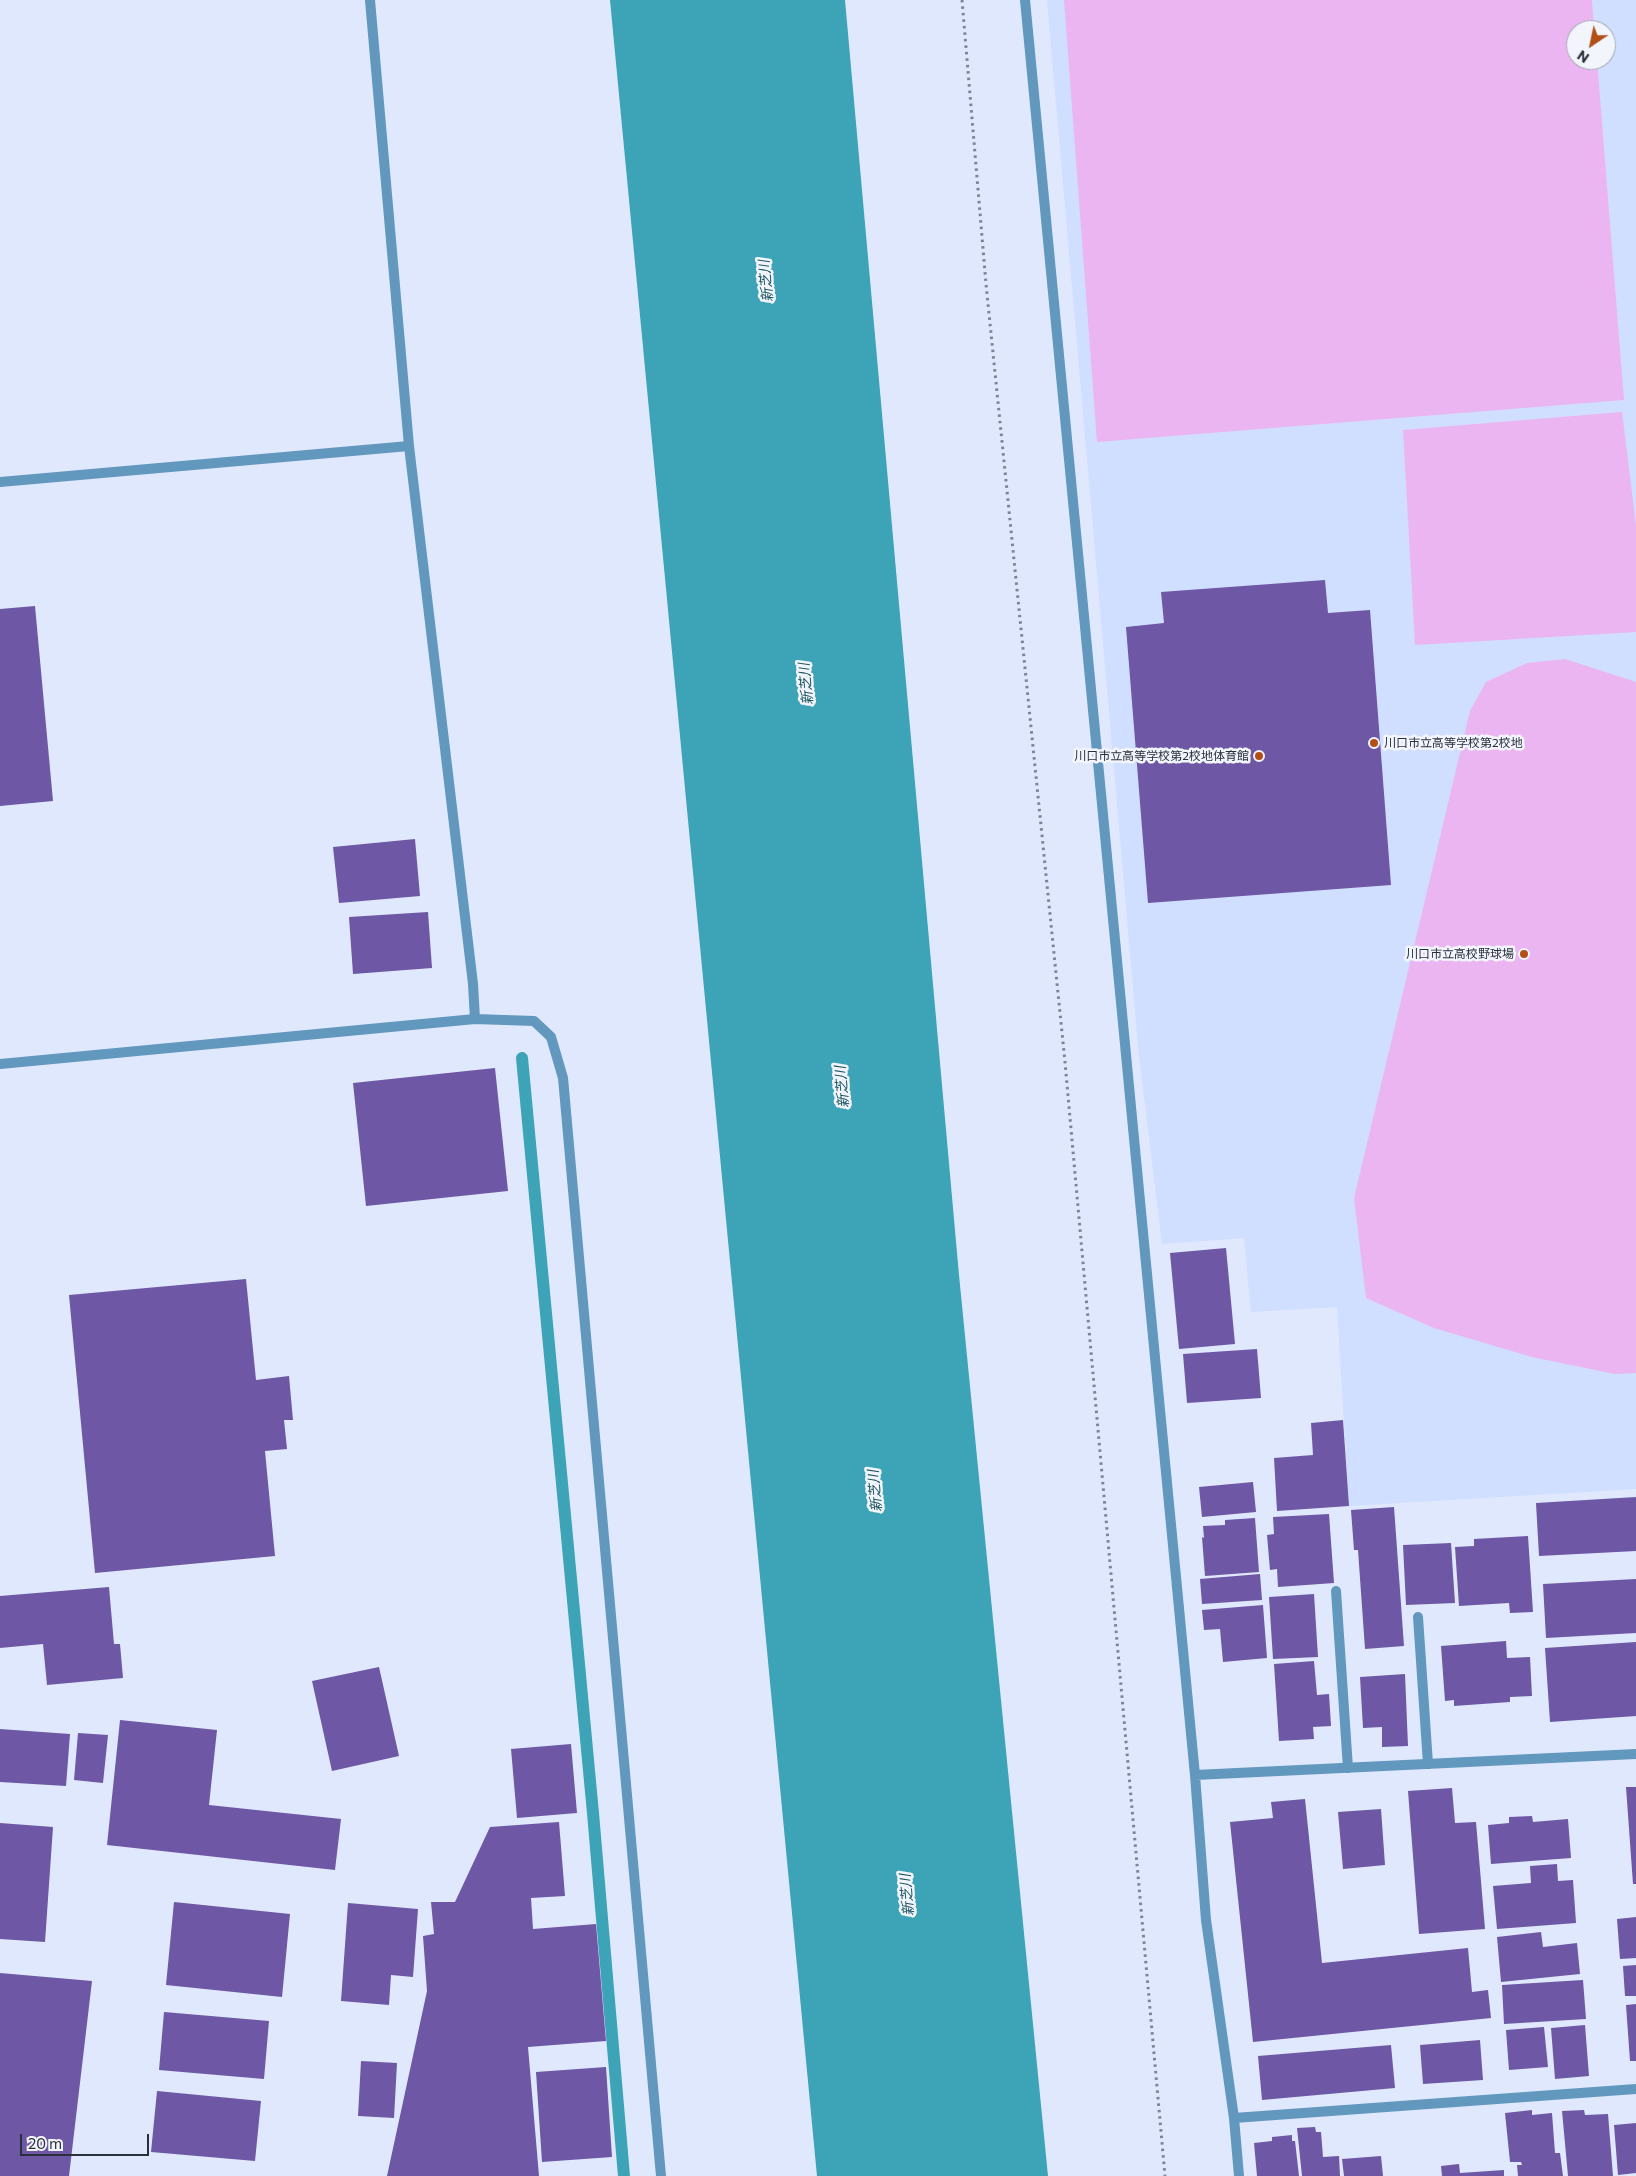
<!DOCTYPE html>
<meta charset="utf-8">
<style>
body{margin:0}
#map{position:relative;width:1636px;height:2176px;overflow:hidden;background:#dfe8fc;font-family:Commissioner,sans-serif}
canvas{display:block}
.north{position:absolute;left:1566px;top:20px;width:50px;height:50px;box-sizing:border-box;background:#f2f5fc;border:1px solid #a2a6af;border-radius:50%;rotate:214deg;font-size:14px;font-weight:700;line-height:20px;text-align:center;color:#2a2f3c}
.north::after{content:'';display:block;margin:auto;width:18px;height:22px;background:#b24f16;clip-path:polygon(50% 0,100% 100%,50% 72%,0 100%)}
.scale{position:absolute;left:20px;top:2134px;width:129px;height:22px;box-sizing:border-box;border:2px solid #2a2f3c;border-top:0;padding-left:6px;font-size:15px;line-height:18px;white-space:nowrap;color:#2a2f3c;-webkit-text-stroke:4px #f2f5fc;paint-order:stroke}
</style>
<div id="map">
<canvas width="1636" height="2176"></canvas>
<div class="north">N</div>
<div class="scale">20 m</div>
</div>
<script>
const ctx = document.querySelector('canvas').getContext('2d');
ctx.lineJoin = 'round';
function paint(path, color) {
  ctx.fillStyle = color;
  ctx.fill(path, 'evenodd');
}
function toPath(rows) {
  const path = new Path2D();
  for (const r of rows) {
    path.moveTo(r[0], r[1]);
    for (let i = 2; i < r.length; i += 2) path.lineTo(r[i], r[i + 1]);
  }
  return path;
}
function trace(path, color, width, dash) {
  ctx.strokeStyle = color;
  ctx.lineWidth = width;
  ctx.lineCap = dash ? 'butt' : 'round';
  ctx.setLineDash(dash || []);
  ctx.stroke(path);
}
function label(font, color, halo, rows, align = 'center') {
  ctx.font = font + ' Commissioner,"Noto Sans JP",sans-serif';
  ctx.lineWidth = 5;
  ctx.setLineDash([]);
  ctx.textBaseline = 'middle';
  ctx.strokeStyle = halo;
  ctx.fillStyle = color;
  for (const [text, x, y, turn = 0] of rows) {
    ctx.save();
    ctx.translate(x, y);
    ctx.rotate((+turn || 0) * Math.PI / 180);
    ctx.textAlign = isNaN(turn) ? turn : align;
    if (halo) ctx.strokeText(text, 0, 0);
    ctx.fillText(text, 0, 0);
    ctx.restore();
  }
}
const built = toPath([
 [1047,0,1636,0,1636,1489,1349,1506,1337,1307,1251,1312,1244,1238,1162,1244,1139,1056],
 [1576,30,1606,30,1606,60,1576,60]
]);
const green = toPath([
 [1064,0,1592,0,1594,30,1576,30,1576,60,1597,60,1624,400,1097,442],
 [1622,412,1636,525,1636,632,1415,645,1403,430],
 [1565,659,1636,682,1636,1373,1615,1374,1532,1357,1434,1328,1366,1298,1354,1198,1470,711,1486,682,1527,663]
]);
const water = toPath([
 [610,0,845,0,959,1275,1048,2176,817,2176]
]);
const stream = toPath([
 [522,1058,593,1813,624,2176]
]);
const building = toPath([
 [1325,580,1328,613,1370,610,1391,885,1148,903,1126,627,1164,623,1161,592],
 [35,606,53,801,0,806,0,609],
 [415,839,420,896,339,903,333,847],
 [428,912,432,968,353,974,349,917],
 [495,1068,508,1191,366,1206,353,1083],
 [1226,1248,1235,1344,1179,1349,1170,1253],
 [246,1279,256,1380,289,1376,293,1420,284,1420,287,1449,265,1451,275,1556,95,1573,69,1295],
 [1257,1349,1261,1398,1187,1403,1183,1354],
 [1343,1420,1349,1506,1277,1511,1274,1458,1313,1455,1311,1423],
 [1253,1482,1256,1512,1202,1517,1199,1487],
 [1636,1497,1636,1551,1539,1556,1536,1503],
 [1394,1507,1404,1646,1365,1649,1358,1550,1354,1550,1351,1510],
 [1329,1514,1334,1583,1278,1587,1277,1569,1270,1570,1267,1535,1274,1534,1273,1517],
 [1255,1518,1259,1572,1205,1576,1202,1537,1204,1538,1203,1526,1225,1525,1225,1520],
 [1528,1536,1533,1612,1510,1613,1509,1603,1459,1606,1455,1547,1474,1546,1474,1539],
 [1451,1543,1455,1603,1406,1605,1403,1545],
 [1260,1574,1262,1600,1202,1604,1200,1579],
 [1636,1579,1636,1633,1546,1638,1543,1584],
 [109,1587,114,1644,120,1644,123,1678,47,1685,43,1644,0,1648,0,1596],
 [1314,1594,1318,1657,1273,1659,1269,1597],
 [1263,1605,1267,1658,1223,1662,1220,1629,1204,1630,1202,1610],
 [1506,1641,1507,1658,1530,1657,1532,1696,1510,1697,1510,1702,1454,1706,1454,1700,1445,1701,1441,1646],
 [1636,1642,1636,1716,1550,1722,1545,1648],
 [1314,1661,1317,1695,1329,1694,1331,1726,1313,1727,1314,1739,1279,1741,1274,1664],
 [379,1667,399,1756,332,1771,312,1681],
 [1405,1674,1408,1746,1382,1747,1382,1727,1363,1728,1360,1677],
 [120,1720,217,1730,209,1805,341,1819,335,1870,107,1845],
 [0,1729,70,1734,66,1786,0,1782],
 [78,1733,108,1735,103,1783,74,1780],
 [571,1744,577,1813,517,1818,511,1749],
 [1626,1787,1636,1787,1636,1884,1633,1884],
 [1452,1788,1455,1823,1476,1822,1485,1929,1419,1934,1408,1791],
 [1305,1799,1322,1963,1468,1948,1472,1992,1488,1990,1491,2018,1253,2042,1230,1822,1273,1818,1271,1802],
 [1381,1809,1385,1865,1343,1869,1338,1812],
 [1532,1816,1533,1822,1568,1819,1571,1858,1491,1864,1488,1825,1509,1823,1509,1817],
 [559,1822,565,1896,531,1898,533,1929,596,1924,606,2041,528,2047,539,2176,387,2176,427,1991,423,1936,434,1934,431,1902,455,1902,490,1827],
 [0,1823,53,1827,45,1942,0,1939],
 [1557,1864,1558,1881,1573,1880,1576,1923,1497,1929,1493,1886,1531,1883,1530,1866],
 [174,1902,290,1914,282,1997,166,1985],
 [348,1903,418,1909,413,1977,391,1975,389,2005,341,2001],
 [1636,1917,1636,1958,1620,1959,1617,1919],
 [1541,1932,1543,1947,1577,1943,1580,1974,1501,1982,1497,1937],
 [1636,1965,1636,1996,1625,1996,1623,1966],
 [0,1973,92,1981,69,2176,0,2176],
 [1583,1980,1586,2019,1504,2024,1502,1985],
 [1636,2004,1636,2061,1630,2061,1626,2005],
 [164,2012,269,2021,264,2079,159,2070],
 [1585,2025,1589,2076,1555,2079,1551,2028],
 [1544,2027,1548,2067,1509,2070,1506,2030],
 [1480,2040,1483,2080,1423,2084,1420,2045],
 [1391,2045,1395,2088,1262,2100,1258,2056],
 [361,2061,397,2063,394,2118,358,2116],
 [606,2067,612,2157,542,2162,536,2072],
 [157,2091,261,2101,255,2161,151,2152],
 [1532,2110,1532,2115,1552,2113,1555,2153,1560,2153,1563,2176,1518,2176,1517,2165,1522,2165,1521,2162,1510,2162,1505,2113],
 [1584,2110,1585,2115,1608,2114,1613,2176,1568,2176,1562,2111],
 [1636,2123,1636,2173,1618,2175,1614,2125],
 [1315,2127,1316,2132,1321,2132,1323,2157,1339,2156,1340,2176,1302,2176,1297,2128],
 [1292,2135,1292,2141,1295,2141,1299,2176,1257,2176,1254,2143,1272,2141,1272,2137],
 [1381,2156,1383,2176,1344,2176,1342,2159],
 [1459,2164,1460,2173,1504,2170,1504,2176,1442,2176,1441,2166]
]);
const path = toPath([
 [962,0,986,284,1065,1062,1165,2176]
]);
const service = toPath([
 [1336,1591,1348,1768],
 [1418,1617,1428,1764]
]);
const minor = toPath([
 [370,0,409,446,473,984,475,1019,534,1021,551,1037,563,1078,661,2176],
 [1025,0,1195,1775,1206,1920,1234,2118,1239,2176],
 [0,482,409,446],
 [0,1064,475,1019],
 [1195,1775,1636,1754],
 [1234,2118,1636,2089]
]);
const markers = [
 [1374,743,5,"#b24f16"],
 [1259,756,5,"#b24f16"],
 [1524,954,5,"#b24f16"]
];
const poiNames = [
 ["川口市立高等学校第2校地",1384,743,"left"],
 ["川口市立高等学校第2校地体育館",1249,756],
 ["川口市立高校野球場",1514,954]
];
const waterNames = [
 ["新芝川",766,281,-96],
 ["新芝川",806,684,-96],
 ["新芝川",842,1087,-95],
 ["新芝川",875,1491,-95],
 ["新芝川",907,1895,-95]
];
paint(built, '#d0deff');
paint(green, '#ebb5f1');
paint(water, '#3da3b7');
trace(stream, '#3da3b7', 12);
paint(building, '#6e57a4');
trace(path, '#7c8393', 3, [2.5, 4]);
trace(service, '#6297be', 10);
trace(minor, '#6297be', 10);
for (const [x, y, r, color] of markers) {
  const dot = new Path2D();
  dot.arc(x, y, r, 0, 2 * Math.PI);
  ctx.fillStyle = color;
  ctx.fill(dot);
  trace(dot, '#f2f5fc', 2);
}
label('12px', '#2a2f3c', '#f2f5fc', poiNames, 'right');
label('italic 14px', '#1a535e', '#f2f5fc', waterNames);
</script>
